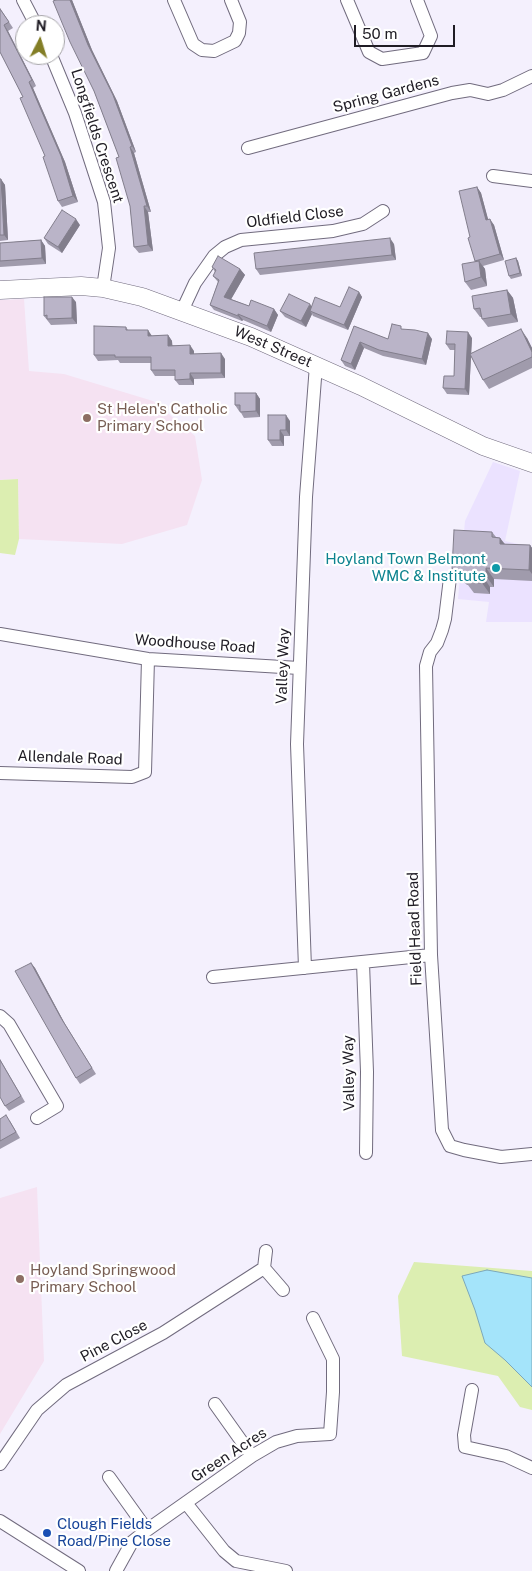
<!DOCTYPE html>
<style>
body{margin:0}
#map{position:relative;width:532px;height:1571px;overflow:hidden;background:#f4f0fd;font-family:"Public Sans",sans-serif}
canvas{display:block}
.north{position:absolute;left:15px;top:15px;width:50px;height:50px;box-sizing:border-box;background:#fff;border:1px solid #a5a4a7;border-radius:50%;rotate:5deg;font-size:14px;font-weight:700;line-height:20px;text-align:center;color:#1f1c24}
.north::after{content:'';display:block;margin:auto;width:18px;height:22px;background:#837e26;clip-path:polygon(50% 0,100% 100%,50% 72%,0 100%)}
.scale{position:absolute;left:354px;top:25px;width:101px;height:22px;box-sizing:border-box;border:2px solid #1f1c24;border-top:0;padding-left:6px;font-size:15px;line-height:18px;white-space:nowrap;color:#1f1c24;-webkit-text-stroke:4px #fff;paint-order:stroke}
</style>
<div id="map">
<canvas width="532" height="1571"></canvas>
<div class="north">N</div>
<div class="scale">50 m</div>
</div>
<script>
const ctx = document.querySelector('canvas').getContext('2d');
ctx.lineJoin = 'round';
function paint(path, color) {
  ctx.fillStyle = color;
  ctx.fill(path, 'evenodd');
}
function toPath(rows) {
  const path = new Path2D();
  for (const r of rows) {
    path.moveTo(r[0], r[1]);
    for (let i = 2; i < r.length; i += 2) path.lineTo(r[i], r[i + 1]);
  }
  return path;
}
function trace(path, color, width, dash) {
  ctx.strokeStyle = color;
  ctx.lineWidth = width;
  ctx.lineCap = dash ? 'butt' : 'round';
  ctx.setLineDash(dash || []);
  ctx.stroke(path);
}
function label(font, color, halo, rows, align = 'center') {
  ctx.font = font + ' "Public Sans",sans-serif';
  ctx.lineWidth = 4.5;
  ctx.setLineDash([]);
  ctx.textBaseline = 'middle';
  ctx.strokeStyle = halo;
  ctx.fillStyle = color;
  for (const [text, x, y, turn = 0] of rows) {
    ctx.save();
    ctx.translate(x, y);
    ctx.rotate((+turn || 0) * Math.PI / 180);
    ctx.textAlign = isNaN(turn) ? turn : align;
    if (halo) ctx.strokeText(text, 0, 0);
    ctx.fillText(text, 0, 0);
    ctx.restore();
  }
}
const built = toPath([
 [493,462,520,471,505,541,532,547,532,622,486,622,489,602,458,599,465,521]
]);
const education = toPath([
 [24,299,29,371,64,374,153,401,195,436,202,480,187,525,122,544,19,539,18,479,0,480,0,300],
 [37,1187,44,1361,0,1434,0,1198]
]);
const green = toPath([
 [18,479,19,539,15,555,0,553,0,480],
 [414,1262,532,1271,532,1410,520,1407,498,1376,402,1356,398,1296]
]);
const water = toPath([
 [487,1270,532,1278,532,1387,505,1360,485,1343,475,1310,462,1276,487,1270]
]);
const street = toPath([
 [23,0,36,25],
 [174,0,193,44,202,50,214,51,235,41,239,33,240,22,231,0],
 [347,0,369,52,382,59,423,53,431,36,417,0],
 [51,55,75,113,104,202,109,248,103,288],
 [248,148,452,93,470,90,488,94,503,90,532,76],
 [493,176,532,181],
 [182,311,195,283,214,256,225,247,241,240,333,231,363,224,383,211],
 [450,578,445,619,442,630,437,643,430,652,426,666,431,955,442,1130,450,1146,464,1150,501,1157,532,1154],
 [0,634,148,659,299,668],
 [0,773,132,777,145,772,148,659],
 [363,963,367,1072,366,1153],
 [305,968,297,744,306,497,316,365],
 [213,977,431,955],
 [0,1016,9,1024,57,1106,37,1118],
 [266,1251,264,1268,283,1290],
 [472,1390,464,1435,465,1447,506,1456,532,1468],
 [215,1404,252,1456],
 [0,1464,37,1410,66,1385,163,1333,264,1268],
 [109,1477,147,1530],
 [186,1503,224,1551,236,1561,286,1571],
 [0,1521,79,1571],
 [116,1571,132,1542,147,1530,252,1456,276,1442,297,1436,330,1434,333,1392,333,1359,313,1318]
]);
const secondary = toPath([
 [0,290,81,286,103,288,142,297,251,337,361,386,483,446,532,463]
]);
const wall = toPath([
 [56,0,72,0,92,50,117,101,136,152,134,153,151,212,148,212,153,251,139,253,134,247,130,206,119,157,94,91],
 [0,8,13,28,8,31,36,86,33,88,65,162,78,202,62,207,58,201,45,156,23,97,0,52],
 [0,179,5,185,8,240,0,241],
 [477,187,481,193,488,220,494,225,504,260,483,266,485,269,487,286,471,290,465,282,475,261,470,237],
 [80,225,62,253,48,244,44,238],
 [41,240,45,246,46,264,0,267,0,243],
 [394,244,396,260,260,275,256,269],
 [516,258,518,261,522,276,511,279,509,276],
 [212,267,240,269,245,275,231,299,249,306,274,309,278,315,271,332,243,320,242,321,214,310,210,305,218,282,213,276,215,272],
 [507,290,513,298,518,322,488,327,482,319,482,317,480,317,474,309],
 [359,292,362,297,348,330,313,316,312,314,306,327,285,317,280,311,311,306,340,307],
 [76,302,77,324,51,325,44,316],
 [354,326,388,339,403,329,432,339,426,365,383,356,364,348,355,370,345,366,341,360],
 [126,327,128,330,152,336,168,335,172,341,172,345,194,351,194,354,225,359,225,378,194,379,194,385,179,385,175,380,175,376,155,376,151,370,151,363,120,363,118,360,98,361,94,355],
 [472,338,471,353,527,338,532,348,532,368,489,389,483,380,471,356,469,395,447,394,443,388,454,376,455,350,450,350,446,344],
 [256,393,260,399,260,417,244,418,240,411,239,411,235,405],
 [290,421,290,436,284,436,284,446,272,446,268,440],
 [492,532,496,537,500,538,505,544,530,545,532,548,532,581,494,579,494,587,490,587,490,594,474,593,468,585,467,585,463,581,460,581,452,569],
 [31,963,35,968,65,1024,96,1074,80,1084,76,1078],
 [0,1059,25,1102,9,1111,5,1106],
 [0,1119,10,1121,20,1138,0,1149]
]);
const shadedWall = toPath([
 [70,0,72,0,92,50,117,101,136,152,132,146,88,45],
 [4,25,8,31,36,86,32,80],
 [29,82,33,88,65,162,78,202,73,196],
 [130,147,134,153,151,212,147,206],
 [1,179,5,185,8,240,4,235],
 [477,187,481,193,490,226,486,220],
 [144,206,148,212,153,251,148,245],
 [76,219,80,225,62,253,58,247],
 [490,219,494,225,504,260,500,254],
 [390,238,394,244,396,260,392,255],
 [41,240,45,246,46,264,42,258],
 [516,258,518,261,522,276,520,273],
 [479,261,485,269,487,286,481,277],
 [240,269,245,275,229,303,224,297],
 [507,290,513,298,518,322,511,314],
 [359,292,362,297,348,330,344,325],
 [72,297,76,302,77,324,72,318],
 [310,304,314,310,310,311,312,314,306,327,301,321],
 [274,309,278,315,271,332,267,326],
 [238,314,243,320,242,321,238,316],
 [521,329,527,338,532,348,532,352],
 [148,330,152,336,148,336],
 [468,332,472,338,469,395,465,389],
 [428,333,432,339,426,365,422,359],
 [168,335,172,341,173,351,168,346],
 [360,342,364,348,355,370,351,364],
 [190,345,194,351,194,360,190,354],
 [221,353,225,359,225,378,221,373],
 [190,373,194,379,194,385,190,379],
 [256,393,260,399,260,417,256,411],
 [286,415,290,421,290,436,286,430],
 [280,430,284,436,284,446,280,440],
 [500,538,508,549,500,544],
 [530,545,532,548,532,574,529,570],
 [486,568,494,579,494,587,486,576],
 [482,575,490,587,490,594,482,583],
 [31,963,35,968,65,1024,96,1074,61,1018]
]);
const building = toPath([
 [56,0,70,0,88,45,113,95,132,146,130,147,147,206,144,206,148,245,134,247,130,206,116,158,119,157,94,91,70,42,53,1,56,0],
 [0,9,9,22,4,25,32,80,29,82,61,156,73,196,58,201,43,157,45,156,20,98,23,97,0,52,0,9],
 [0,179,1,179,4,235,0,235,0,179],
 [477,187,486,220,490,219,500,254,475,261,468,238,470,237,459,191,477,187],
 [62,210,76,219,58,247,44,238,62,210],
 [390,238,392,255,256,269,254,253,390,238],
 [41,240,42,258,0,261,0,243,41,240],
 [218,256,240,269,224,297,249,306,251,300,274,309,267,326,238,314,238,316,210,305,219,280,213,276,216,270,212,267,218,256],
 [516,258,520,273,509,276,505,261,516,258],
 [479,261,481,277,465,282,462,264,479,261],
 [349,287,359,292,344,325,310,311,315,297,340,307,349,287],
 [507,290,511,314,482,319,480,308,474,309,472,296,507,290],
 [289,294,310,304,301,321,280,311,289,294],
 [44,297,72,297,72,318,47,319,47,315,44,316,44,297],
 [392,324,401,326,401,329,415,330,428,333,422,359,379,350,360,342,351,364,341,360,354,326,388,339,392,324],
 [94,326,126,327,126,330,148,330,148,336,168,335,168,346,190,345,190,354,221,353,221,373,190,373,190,379,175,380,175,370,151,370,151,357,115,357,115,355,94,355,94,326],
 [521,329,532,352,532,357,483,380,470,354,521,329],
 [447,331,468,332,465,389,443,388,444,376,454,376,455,344,446,344,447,331],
 [235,393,256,393,256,411,240,412,240,405,235,405,235,393],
 [268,415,286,415,286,430,280,430,280,440,268,440,268,415],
 [454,530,492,532,492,537,500,538,500,544,530,545,529,570,486,568,486,576,482,575,482,583,466,582,466,574,459,574,459,570,452,569,454,530],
 [31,963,61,1018,92,1068,76,1078,15,971,31,963],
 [0,1060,21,1096,5,1106,0,1097,0,1060],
 [6,1115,16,1132,0,1141,0,1119,6,1115]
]);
const markers = [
 [87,418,5,"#8d6e63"],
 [496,568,5,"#0f9aa8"],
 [20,1279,5,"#8d6e63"],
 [47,1533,5,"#1a4fb4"]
];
const streetNames = [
 ["Spring Gardens",386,94,-15],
 ["Longfields Crescent",97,136,72],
 ["Oldfield Close",295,217,-7],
 ["West Street",273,347,23],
 ["Woodhouse Road",195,644,4],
 ["Valley Way",283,666,-88],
 ["Allendale Road",70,758,2],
 ["Field Head Road",415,929,-92],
 ["Valley Way",349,1073,-91],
 ["Pine Close",114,1341,-28],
 ["Green Acres",229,1455,-33]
];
const educationNames = [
 ["St Helen's Catholic",97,409],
 ["Primary School",97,426],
 ["Hoyland Springwood",30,1270],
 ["Primary School",30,1287]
];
const cultureNames = [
 ["Hoyland Town Belmont",486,559],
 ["WMC & Institute",486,576]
];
const transitNames = [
 ["Clough Fields",57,1524],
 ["Road/Pine Close",57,1541]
];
paint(built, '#ebe2ff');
paint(education, '#f5e2f2');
paint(green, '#dceeb1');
paint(water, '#a4e4fa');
trace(water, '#7ca8ba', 1);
trace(street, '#716b7e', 14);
trace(secondary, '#716b7e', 19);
trace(street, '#fff', 12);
trace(secondary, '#fff', 18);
paint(wall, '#a09bac');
paint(shadedWall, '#827e8c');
paint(building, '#bab4c8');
trace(building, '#827e8c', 1);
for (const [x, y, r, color] of markers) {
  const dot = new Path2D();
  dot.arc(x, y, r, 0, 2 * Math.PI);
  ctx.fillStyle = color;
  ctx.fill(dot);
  trace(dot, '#fff', 2);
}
label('15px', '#1f1c24', '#fff', streetNames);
label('15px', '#785e54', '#fff', educationNames, 'left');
label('15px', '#0d838f', '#fff', cultureNames, 'right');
label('15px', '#164399', '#fff', transitNames, 'left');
</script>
